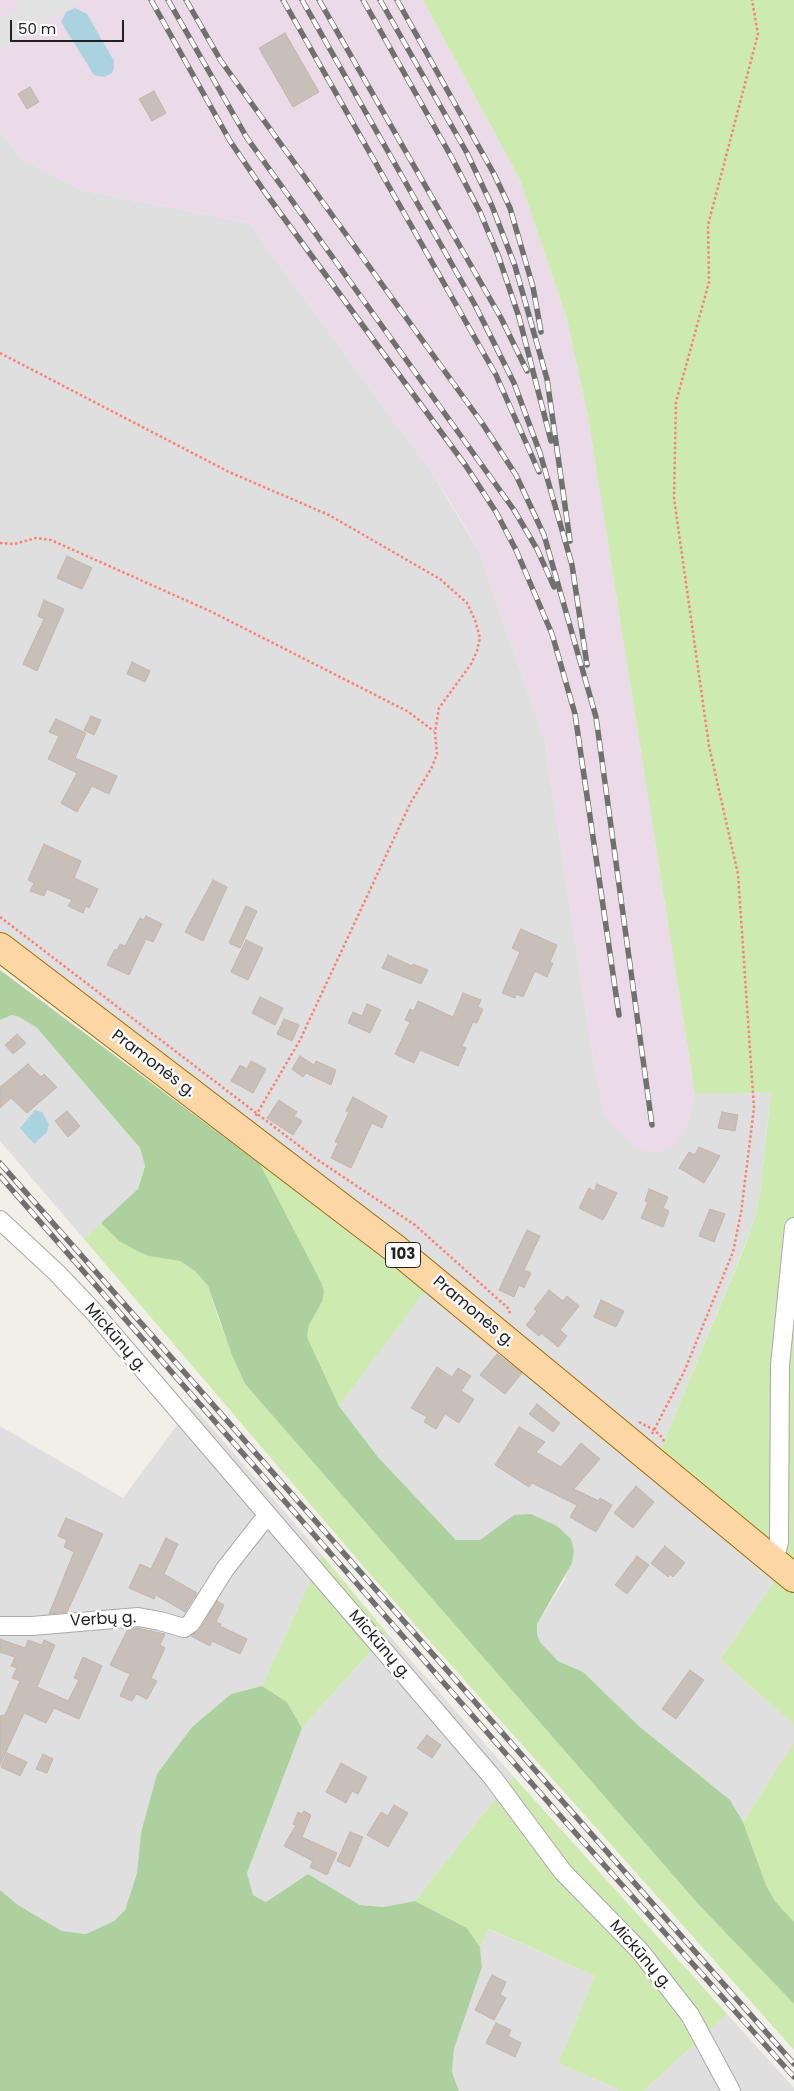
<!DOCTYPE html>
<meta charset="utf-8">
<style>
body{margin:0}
#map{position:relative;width:794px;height:2091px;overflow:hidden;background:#f2efe9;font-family:Poppins,sans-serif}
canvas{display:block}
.scale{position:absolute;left:10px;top:20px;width:114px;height:22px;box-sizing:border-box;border:2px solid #222;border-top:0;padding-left:6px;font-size:15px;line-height:18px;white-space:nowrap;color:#222;-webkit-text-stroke:4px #fff;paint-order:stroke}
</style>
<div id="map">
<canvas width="794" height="2091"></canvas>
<div class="scale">50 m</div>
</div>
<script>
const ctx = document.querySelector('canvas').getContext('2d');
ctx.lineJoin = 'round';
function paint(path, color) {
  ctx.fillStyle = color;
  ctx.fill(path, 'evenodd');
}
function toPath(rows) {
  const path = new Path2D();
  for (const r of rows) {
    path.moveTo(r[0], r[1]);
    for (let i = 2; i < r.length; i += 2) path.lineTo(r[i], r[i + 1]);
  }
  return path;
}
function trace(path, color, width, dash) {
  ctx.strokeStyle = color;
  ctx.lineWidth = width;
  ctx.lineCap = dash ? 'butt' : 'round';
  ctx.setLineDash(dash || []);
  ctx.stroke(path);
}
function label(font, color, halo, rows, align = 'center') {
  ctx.font = font + ' Poppins,sans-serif';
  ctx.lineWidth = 5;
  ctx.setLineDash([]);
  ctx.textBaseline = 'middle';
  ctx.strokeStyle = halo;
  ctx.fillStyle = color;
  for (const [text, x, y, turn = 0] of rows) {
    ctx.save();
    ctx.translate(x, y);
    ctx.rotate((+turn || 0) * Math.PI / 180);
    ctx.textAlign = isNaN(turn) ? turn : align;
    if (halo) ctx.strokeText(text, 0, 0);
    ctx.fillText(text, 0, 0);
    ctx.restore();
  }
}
const residential = toPath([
 [0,130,20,157,81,190,249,223,430,470,480,553,545,742,596,1076,687,1126,695,1094,771,1091,760,1194,756,1213,745,1245,659,1453,0,938],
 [12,1015,19,1017,37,1028,140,1148,145,1165,138,1189,84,1239,0,1141,0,1020],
 [429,1285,777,1578,720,1659,794,1725,794,1742,743,1822,730,1800,640,1727,583,1672,558,1661,540,1642,537,1634,537,1624,566,1578,514,1516,480,1540,456,1540,378,1457,339,1406],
 [192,1405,322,1555,262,1686,231,1694,192,1727,141,1833,137,1873,125,1910,114,1921,86,1934,62,1931,18,1905,0,1890,0,1426,123,1498],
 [387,1633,513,1776,415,1901,383,1907,360,1905,308,1874,266,1902,253,1895,247,1873,302,1728],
 [488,1929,595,1976,558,2063,622,2091,459,2091,452,2072,454,2049,482,1967,480,1947],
 [727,2014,794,2088,794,2091,644,2091]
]);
const industrial = toPath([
 [0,0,423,0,520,180,567,320,588,417,695,1094,687,1126,673,1148,652,1153,631,1145,604,1115,596,1076,545,742,480,553,457,513,430,470,249,223,81,190,20,157,0,130]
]);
const grass = toPath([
 [423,0,794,0,794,1567,659,1453,745,1246,756,1213,760,1194,771,1092,695,1094,588,417,567,320,520,180],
 [260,1164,425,1291,339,1406,307,1337,309,1325,322,1302,321,1282],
 [101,1223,119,1241,180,1261,195,1271,208,1286,219,1320,245,1384,699,1905,794,2004,794,2050,369,1573,84,1239],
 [322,1555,387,1633,302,1728,287,1702,262,1686],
 [777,1578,794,1591,794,1725,720,1659],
 [794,1742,794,1922,775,1901,766,1885,743,1822],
 [513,1776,727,2014,644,2091,622,2091,558,2063,595,1976,489,1929,480,1947,467,1928,415,1901]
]);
const forest = toPath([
 [0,970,260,1164,321,1282,324,1291,322,1302,309,1325,307,1337,339,1406,378,1457,456,1540,480,1540,514,1515,531,1514,557,1526,571,1539,574,1551,572,1563,537,1624,537,1634,540,1642,558,1661,583,1672,640,1727,730,1800,743,1822,766,1885,775,1901,794,1922,794,2004,699,1905,245,1384,232,1355,208,1286,195,1271,180,1261,149,1256,135,1250,119,1241,101,1223,138,1189,145,1166,140,1148,37,1028,19,1017,12,1015,0,1020],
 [262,1686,287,1702,302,1728,247,1873,253,1895,266,1902,308,1874,360,1905,383,1907,415,1901,467,1928,480,1947,482,1967,454,2049,452,2072,459,2091,0,2091,0,1890,18,1905,62,1931,86,1934,114,1921,125,1910,137,1873,141,1833,157,1774,192,1727,231,1694]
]);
const parking = toPath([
 [15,0,83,0,0,50,0,19,19,8]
]);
const water = toPath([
 [75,8,87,14,114,61,114,68,112,73,104,77,94,75,61,22,66,12],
 [35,1110,42,1112,49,1124,47,1132,34,1144,20,1128]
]);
const building = toPath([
 [285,33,319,92,293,107,259,48,285,33],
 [30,87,39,102,27,109,18,94,30,87],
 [154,91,166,113,152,121,139,99,154,91],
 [67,556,92,568,82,589,57,578,67,556],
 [44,600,64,609,37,671,23,664,44,619,38,616,44,600],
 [132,662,150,671,145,682,127,674,132,662],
 [91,716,101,720,94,735,84,730,91,716],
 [56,719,86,733,75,758,117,776,109,794,92,786,77,812,61,803,77,773,48,759,59,736,49,732,56,719],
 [44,844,81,861,74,878,98,889,89,908,86,906,83,913,68,906,72,900,47,889,44,896,30,891,34,883,28,880,44,844],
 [213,880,227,887,203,941,185,932,213,880],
 [246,906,257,911,240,948,229,943,246,906],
 [146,916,162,924,153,942,146,939,129,975,107,965,115,949,117,951,120,944,125,946,140,918,144,920,146,916],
 [521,929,557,945,550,962,553,963,547,977,535,971,523,997,516,994,515,998,502,993,520,952,512,948,521,929],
 [246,940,263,948,248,980,231,972,246,940],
 [388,955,412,966,413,964,428,970,421,984,382,968,388,955],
 [463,993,481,1000,478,1007,483,1009,477,1023,473,1022,462,1046,466,1048,458,1066,420,1050,414,1063,395,1054,410,1022,405,1020,410,1009,414,1011,418,1001,453,1017,463,993],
 [260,997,283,1008,275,1025,252,1013,260,997],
 [367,1004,381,1010,370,1033,348,1023,353,1012,362,1016,367,1004],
 [284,1019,299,1025,292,1041,277,1034,284,1019],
 [17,1034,26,1043,13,1054,5,1045,17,1034],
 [300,1056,314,1065,316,1061,336,1070,331,1085,306,1073,303,1077,292,1069,300,1056],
 [251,1061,266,1069,253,1093,231,1081,240,1065,247,1069,251,1061],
 [28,1064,41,1077,44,1074,57,1087,27,1113,11,1098,0,1108,0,1087,28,1064],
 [353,1097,387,1116,382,1128,372,1123,351,1168,331,1158,338,1143,335,1142,349,1112,346,1111,353,1097],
 [279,1100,297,1112,294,1116,302,1121,293,1135,267,1118,279,1100],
 [67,1111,80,1126,68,1137,55,1121,67,1111],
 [722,1112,738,1115,735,1131,718,1128,722,1112],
 [699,1147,720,1156,704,1183,679,1168,689,1152,695,1155,699,1147],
 [597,1184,617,1193,603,1220,579,1208,589,1188,594,1191,597,1184],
 [649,1189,668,1197,663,1208,669,1211,663,1227,641,1218,648,1202,645,1201,649,1189],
 [710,1209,725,1214,714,1242,699,1236,710,1209],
 [527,1230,540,1236,524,1270,531,1273,524,1288,519,1285,514,1297,499,1290,527,1230],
 [549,1290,563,1301,567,1296,579,1306,560,1330,567,1336,558,1347,541,1333,539,1336,526,1325,537,1311,534,1309,549,1290],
 [601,1300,624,1311,616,1327,594,1317,601,1300],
 [497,1354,522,1373,505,1394,480,1375,497,1354],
 [437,1367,452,1377,458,1368,471,1376,461,1391,474,1399,459,1423,445,1414,436,1429,424,1422,427,1417,411,1408,437,1367],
 [537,1404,560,1423,553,1432,529,1414,537,1404],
 [519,1427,545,1442,536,1452,561,1467,581,1443,600,1459,574,1489,599,1501,600,1498,612,1505,596,1532,570,1517,577,1505,532,1483,529,1487,495,1465,519,1427],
 [636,1486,654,1502,633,1528,614,1513,636,1486],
 [66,1518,103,1534,67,1612,49,1614,74,1552,64,1547,67,1540,58,1536,66,1518],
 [166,1538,178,1544,164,1574,197,1593,185,1612,156,1595,154,1599,129,1588,140,1564,151,1569,166,1538],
 [665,1546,685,1563,673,1577,670,1574,668,1577,651,1563,665,1546],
 [637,1556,649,1565,627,1594,615,1585,637,1556],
 [217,1601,224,1605,216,1622,221,1624,220,1626,247,1639,240,1654,212,1641,210,1646,191,1636,200,1629,217,1601],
 [137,1628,165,1634,160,1645,165,1648,151,1678,157,1681,147,1699,136,1694,132,1701,120,1696,130,1674,110,1665,128,1629,137,1628],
 [0,1639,25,1648,28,1640,42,1645,44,1640,55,1645,37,1687,68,1701,79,1680,74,1678,83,1657,102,1666,79,1719,54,1708,46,1723,24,1713,0,1765,0,1716,5,1715,20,1681,12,1678,17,1668,11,1666,15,1657,0,1652,0,1639],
 [690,1670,704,1680,676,1719,662,1709,690,1670],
 [427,1735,441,1745,432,1758,417,1748,427,1735],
 [7,1753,27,1762,20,1776,1,1767,7,1753],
 [43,1754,53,1759,47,1773,36,1769,43,1754],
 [341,1763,367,1777,358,1794,352,1791,346,1803,326,1792,341,1763],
 [394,1805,408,1813,388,1847,367,1835,381,1812,388,1816,394,1805],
 [304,1811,311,1815,302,1837,337,1853,327,1875,310,1867,313,1861,284,1846,296,1825,293,1824,298,1812,302,1814,304,1811],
 [350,1832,363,1837,350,1867,337,1861,350,1832],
 [492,1975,506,1982,500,1995,506,1998,494,2020,475,2010,492,1975],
 [496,2023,511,2030,508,2036,521,2043,515,2057,486,2043,496,2023]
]);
const path = toPath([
 [0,353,229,472,329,515,440,579,467,603,475,620,480,638,477,651,471,664,439,708,435,732,437,754,431,769,411,802,300,1040,255,1117],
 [0,543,14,544,36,538,51,540,212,612,407,711,434,731],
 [0,917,315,1158,415,1225,509,1309,510,1315],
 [639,1422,654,1430,663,1438,664,1443],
 [652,1434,684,1372,733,1252,741,1213,754,1108,738,874,709,746,674,498,676,402,709,282,708,225,758,34,752,0]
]);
const street = toPath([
 [0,1220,57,1273,93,1311,493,1778,563,1872,640,1951,690,2015,731,2091],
 [770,1558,777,1550,779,1542,780,1365,794,1227],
 [0,1626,32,1626,138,1617,160,1621,184,1628,191,1623,225,1569,261,1523,269,1517]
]);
const primary = toPath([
 [0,947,397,1250,794,1578]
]);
const rail = toPath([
 [151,0,230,141,264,191,466,466,496,512,516,550,552,634,575,714,619,1015],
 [168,0,247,138,514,510,537,549,554,587],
 [186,0,221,61,482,423,516,475,544,535,596,717,652,1125],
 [283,0,496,375,539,472],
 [302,0,475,305,514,383,540,453,572,565,587,665],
 [319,0,501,318,527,371],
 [363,0,452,158,480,212,498,255,519,317,551,441],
 [380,0,467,153,492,206,515,266,547,379,570,541],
 [397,0,494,174,510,208,533,287,541,332],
 [0,1163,794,2064],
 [0,1176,563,1819,794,2077]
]);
const shields = [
 [403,1255,35]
];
const shieldNames = [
 ["103",403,1255]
];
const streetNames = [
 ["Pramonės g.",153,1064,37],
 ["Pramonės g.",473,1312,40],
 ["Mickūnų g.",115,1338,49],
 ["Verbų g.",103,1620,-3],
 ["Mickūnų g.",379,1645,49],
 ["Mickūnų g.",640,1955,49]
];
paint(residential, '#e0dfdf');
paint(industrial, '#ebdbe8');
paint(grass, '#cdebb0');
paint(forest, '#add19e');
paint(parking, '#e2e2e2');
paint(water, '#aad3df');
paint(building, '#c7bfb8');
trace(building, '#c4b6ab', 1);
trace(street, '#a9a9a9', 20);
trace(primary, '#a06b00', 30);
trace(path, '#fa8072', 2.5, [2.5, 2.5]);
trace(street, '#fff', 18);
trace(primary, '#fcd6a4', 28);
trace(rail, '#707070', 5.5);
trace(rail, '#fff', 4, [11]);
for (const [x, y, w] of shields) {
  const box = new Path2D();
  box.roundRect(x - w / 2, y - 12.5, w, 25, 4);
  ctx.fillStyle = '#fff';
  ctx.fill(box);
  trace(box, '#222', 1);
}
label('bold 15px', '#222', null, shieldNames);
label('16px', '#222', '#fff', streetNames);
</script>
